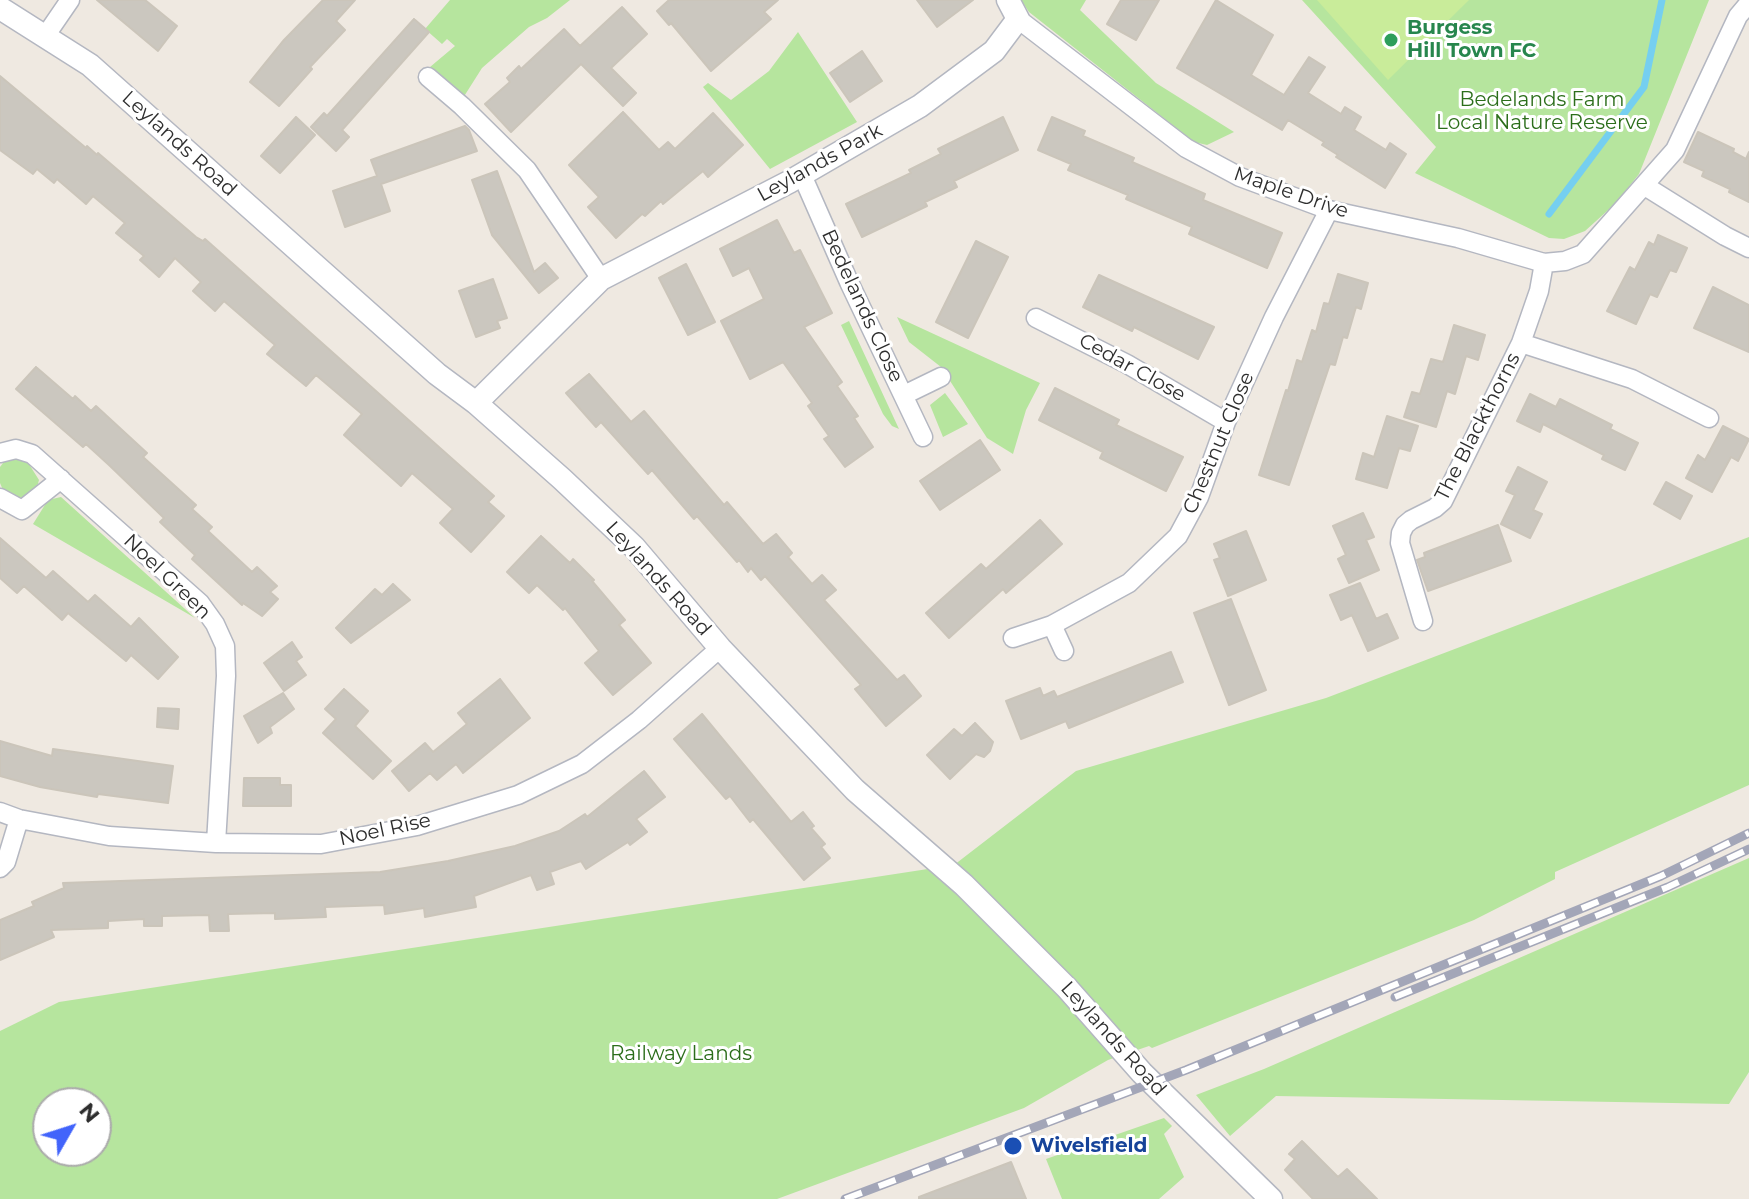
<!DOCTYPE html>
<style>
body{margin:0}
#map{position:relative;width:1749px;height:1199px;overflow:hidden;background:#efe9e1;font-family:Montserrat,sans-serif}
canvas{display:block}
.north{position:absolute;left:32px;top:1087px;width:80px;height:80px;box-sizing:border-box;background:#fff;border:2px solid #ababab;border-radius:50%;rotate:51deg;font-size:22px;font-weight:700;line-height:32px;text-align:center;color:#2e2e2e}
.north::after{content:'';display:block;margin:auto;width:28px;height:36px;background:#4264fb;clip-path:polygon(50% 0,100% 100%,50% 72%,0 100%)}
</style>
<div id="map">
<canvas width="1749" height="1199"></canvas>
<div class="north">N</div>
</div>
<script>
const ctx = document.querySelector('canvas').getContext('2d');
ctx.lineJoin = 'round';
function paint(path, color) {
  ctx.fillStyle = color;
  ctx.fill(path, 'evenodd');
}
function toPath(rows) {
  const path = new Path2D();
  for (const r of rows) {
    path.moveTo(r[0], r[1]);
    for (let i = 2; i < r.length; i += 2) path.lineTo(r[i], r[i + 1]);
  }
  return path;
}
function trace(path, color, width, dash) {
  ctx.strokeStyle = color;
  ctx.lineWidth = width;
  ctx.lineCap = dash ? 'butt' : 'round';
  ctx.setLineDash(dash || []);
  ctx.stroke(path);
}
function label(font, color, halo, rows, align = 'center') {
  ctx.font = font + ' Montserrat,sans-serif';
  ctx.lineWidth = 6;
  ctx.setLineDash([]);
  ctx.textBaseline = 'middle';
  ctx.strokeStyle = halo;
  ctx.fillStyle = color;
  for (const [text, x, y, turn = 0] of rows) {
    ctx.save();
    ctx.translate(x, y);
    ctx.rotate((+turn || 0) * Math.PI / 180);
    ctx.textAlign = isNaN(turn) ? turn : align;
    if (halo) ctx.strokeText(text, 0, 0);
    ctx.fillText(text, 0, 0);
    ctx.restore();
  }
}
const green = toPath([
 [450,0,570,0,547,18,529,27,482,68,463,98,430,67,455,46,447,39,442,44,425,29],
 [1021,0,1086,0,1080,10,1156,83,1234,132,1207,145,1194,142,1029,12],
 [1302,0,1709,0,1639,174,1616,203,1585,231,1564,239,1549,238,1415,173,1436,147],
 [798,32,857,122,770,169,703,87,708,83,731,100,769,71],
 [897,317,1040,383,1026,410,1013,454,987,438,941,367,909,342],
 [849,321,899,429,892,426,883,414,841,325],
 [945,393,968,424,943,437,930,405],
 [15,457,27,461,39,480,36,491,23,498,12,497,3,490,0,483,0,467,6,459],
 [61,497,195,618,33,524,48,500],
 [1749,537,1749,785,1555,872,1555,879,1474,920,1152,1048,1149,1046,1108,1060,1024,1108,777,1199,0,1199,0,1031,59,1002,954,865,1076,771,1326,698],
 [48,1103,96,1103,96,1151,48,1151],
 [1749,858,1749,1072,1729,1104,1276,1096,1230,1136,1196,1095,1264,1069],
 [1164,1118,1172,1126,1164,1134,1184,1177,1159,1199,1062,1199,1046,1159]
]);
const pitch = toPath([
 [1317,0,1469,0,1388,80]
]);
const stream = toPath([
 [1549,214,1644,87,1662,0]
]);
const building = toPath([
 [97,0,145,0,177,26,158,51,97,0],
 [323,0,355,0,336,21,345,30,310,67,312,69,279,106,250,82,284,40,323,0],
 [669,0,778,0,764,12,771,19,711,71,671,23,669,25,657,11,669,0],
 [917,0,973,0,937,27,917,0],
 [1121,0,1159,0,1136,40,1107,24,1121,0],
 [1216,0,1273,35,1251,75,1284,95,1309,57,1325,67,1308,93,1341,114,1345,107,1361,117,1354,130,1386,150,1390,143,1406,154,1385,188,1336,157,1338,155,1322,145,1324,142,1288,120,1282,130,1177,68,1216,0],
 [622,7,647,34,611,68,636,93,623,106,581,64,511,132,485,104,510,82,507,78,519,66,521,69,564,29,580,46,622,7],
 [414,19,429,32,342,130,349,137,336,151,311,127,324,113,327,116,414,19],
 [862,51,882,81,850,102,830,73,862,51],
 [0,76,86,148,87,146,97,155,98,153,196,237,203,241,205,239,494,496,488,502,504,516,471,552,440,523,453,509,412,473,401,486,344,435,362,414,316,375,306,386,267,354,275,345,224,301,215,311,193,291,201,282,175,258,159,277,140,260,144,256,116,233,125,223,93,196,86,204,57,179,54,183,37,169,33,174,0,150,0,76],
 [623,112,659,150,668,142,675,149,713,113,743,145,708,177,703,171,663,204,661,201,645,216,642,214,616,238,588,207,599,197,569,165,623,112],
 [296,117,315,135,280,173,261,156,296,117],
 [1003,117,1018,150,954,181,957,187,925,202,927,206,862,237,846,204,911,173,909,170,941,154,938,149,1003,117],
 [1052,117,1085,131,1083,136,1134,158,1132,162,1205,194,1203,200,1282,233,1267,268,1189,234,1192,227,1126,199,1128,195,1068,170,1071,164,1038,150,1052,117],
 [465,126,469,130,477,151,381,184,390,211,345,227,333,191,377,176,371,160,465,126],
 [1698,132,1734,149,1733,152,1746,159,1749,152,1749,202,1729,192,1730,189,1702,176,1704,171,1684,162,1698,132],
 [497,171,534,272,545,263,558,278,539,293,492,235,472,180,497,171],
 [777,220,794,253,800,250,832,313,804,327,842,382,837,386,858,416,854,418,873,447,845,467,824,439,829,436,808,406,812,403,783,362,750,379,721,321,764,299,749,268,733,276,720,249,777,220],
 [1658,235,1687,248,1676,272,1670,270,1657,297,1650,294,1636,324,1607,311,1630,267,1635,270,1649,242,1654,245,1658,235],
 [976,241,1008,257,968,338,936,322,976,241],
 [686,264,715,322,688,335,659,278,686,264],
 [1338,274,1368,283,1361,309,1356,307,1347,338,1343,337,1335,365,1330,364,1289,485,1259,475,1286,390,1288,391,1297,360,1302,362,1312,330,1316,332,1324,303,1329,304,1338,274],
 [1099,275,1214,327,1198,359,1134,327,1132,331,1083,307,1099,275],
 [493,279,507,318,497,321,500,328,476,337,459,291,493,279],
 [1713,287,1749,305,1749,352,1694,328,1713,287],
 [1454,325,1485,335,1478,360,1466,356,1455,394,1447,391,1436,427,1404,417,1412,392,1420,394,1431,359,1443,362,1454,325],
 [36,367,73,399,75,396,91,411,96,406,147,453,143,457,196,505,192,509,212,527,208,531,252,572,257,567,277,586,270,592,278,599,262,616,243,603,242,605,192,559,195,555,160,522,164,518,109,465,86,444,83,447,16,389,36,367],
 [589,374,631,422,644,411,724,505,727,502,763,544,776,534,792,553,788,557,812,584,822,575,836,590,824,600,897,680,904,675,921,696,886,726,855,689,861,685,765,576,761,580,751,568,748,572,739,560,737,562,697,516,694,519,652,470,648,474,601,422,596,427,566,393,589,374],
 [1055,388,1119,420,1116,425,1183,457,1166,491,1100,458,1103,452,1039,420,1055,388],
 [1530,394,1556,407,1560,399,1612,425,1610,429,1638,443,1625,470,1602,459,1604,455,1543,424,1540,432,1517,421,1530,394],
 [1387,416,1418,426,1410,451,1399,448,1387,488,1356,479,1363,453,1374,457,1387,416],
 [1723,426,1749,439,1738,461,1731,457,1712,492,1686,478,1698,455,1705,460,1723,426],
 [980,440,1000,470,940,510,920,481,980,440],
 [1518,467,1547,482,1533,510,1542,514,1530,538,1501,524,1515,495,1506,491,1518,467],
 [1666,482,1692,496,1680,519,1654,504,1666,482],
 [1363,513,1374,537,1366,540,1379,570,1349,583,1338,559,1346,555,1333,526,1363,513],
 [1040,520,1062,544,1006,593,1003,589,949,638,926,613,981,564,986,569,1040,520],
 [1498,525,1511,561,1428,591,1417,560,1425,557,1424,553,1498,525],
 [1246,531,1266,580,1228,596,1214,560,1220,558,1214,544,1246,531],
 [541,536,570,563,573,559,594,580,592,581,625,620,619,625,651,663,613,695,585,663,599,651,565,608,563,610,537,585,529,593,507,572,541,536],
 [0,538,46,578,53,571,88,602,95,595,131,627,139,618,178,657,158,679,131,655,126,661,68,613,62,620,24,586,17,593,0,578,0,538],
 [1360,583,1376,619,1387,614,1398,638,1368,651,1352,615,1341,620,1330,595,1360,583],
 [393,584,410,600,351,643,336,628,375,589,382,595,393,584],
 [1231,599,1266,690,1229,705,1194,613,1231,599],
 [292,642,302,657,296,661,306,675,284,691,264,663,292,642],
 [1171,652,1183,682,1069,728,1066,721,1021,739,1006,701,1040,688,1043,696,1054,691,1057,697,1171,652],
 [500,679,530,718,463,773,456,764,437,780,430,773,409,791,392,771,425,743,433,752,467,724,458,713,500,679],
 [344,689,368,711,355,726,391,761,373,779,323,733,336,719,325,709,344,689],
 [283,693,294,709,270,727,272,733,258,743,244,716,283,693],
 [158,708,179,709,178,729,157,727,158,708],
 [702,714,791,822,803,812,814,826,811,828,825,844,821,847,830,858,804,880,753,819,750,822,730,796,726,799,674,739,702,714],
 [975,723,993,742,990,751,984,757,976,754,950,779,927,755,954,729,962,736,975,723],
 [0,741,52,756,53,749,173,766,168,803,98,794,97,797,40,787,0,776,0,741],
 [644,771,665,797,636,819,647,832,630,845,628,842,586,869,581,861,550,872,554,884,537,890,531,875,474,896,476,907,425,917,424,908,385,914,384,905,325,907,326,917,275,919,275,913,228,914,229,931,210,931,209,915,162,916,162,926,144,926,144,919,108,921,108,928,51,930,54,937,0,960,0,920,34,906,32,902,64,888,63,883,380,872,448,861,515,846,559,831,585,814,587,817,644,771],
 [244,778,280,778,280,785,291,785,291,806,243,806,244,778],
 [1302,1141,1338,1177,1347,1169,1377,1199,1313,1199,1285,1170,1295,1159,1289,1154,1302,1141],
 [1011,1162,1026,1199,919,1199,919,1197,1011,1162]
]);
const minor = toPath([
 [1018,19,1186,148,1240,177,1329,210,1458,238,1544,263,1565,261,1583,254,1675,150,1738,16,1749,3],
 [46,35,70,0],
 [428,77,462,106,527,170,601,279],
 [802,175,849,282,923,437],
 [1645,186,1725,236,1749,248],
 [1036,318,1127,364,1226,422],
 [1521,343,1632,379,1709,418],
 [904,395,941,377],
 [0,453,16,449,32,454,200,603,215,624,225,646,226,676,216,843],
 [0,498,22,510,61,479],
 [1423,621,1400,543,1401,533,1405,525,1411,520,1435,508,1443,501,1521,343,1539,291,1544,263],
 [1052,625,1064,651],
 [1013,638,1052,625,1129,583,1178,536,1199,497,1226,422,1274,317,1329,210],
 [0,812,19,819,109,836,216,843,321,844,417,826,518,795,582,764,639,720,720,648],
 [0,868,6,862,19,819]
]);
const tertiary = toPath([
 [0,8,90,65,437,374,476,403,562,479,634,547,720,648,855,790,964,885,1067,988,1142,1073,1271,1199],
 [476,403,601,279,789,182,920,106,994,51,1018,19,1008,0]
]);
const rail = toPath([
 [1395,997,1668,887,1749,849],
 [845,1199,1186,1070,1661,876,1749,833]
]);
const markers = [
 [1391,40,8,"#2e9e5b"],
 [1013,1146,10,"#1a4fb4"]
];
const leisureNames = [
 ["Burgess",1407,28],
 ["Hill Town FC",1407,51]
];
const parkNames = [
 ["Bedelands Farm",1542,100],
 ["Local Nature Reserve",1542,123],
 ["Railway Lands",681,1054]
];
const streetNames = [
 ["Leylands Road",179,144,42],
 ["Leylands Park",820,163,-29],
 ["Maple Drive",1291,193,19],
 ["Bedelands Close",862,306,65],
 ["Cedar Close",1132,368,29],
 ["The Blackthorns",1478,427,-63],
 ["Chestnut Close",1219,443,-67],
 ["Noel Green",167,577,44],
 ["Leylands Road",658,579,48],
 ["Noel Rise",385,830,-12],
 ["Leylands Road",1113,1039,48]
];
const transitNames = [
 ["Wivelsfield",1031,1146]
];
paint(green, '#b6e59e');
paint(pitch, '#c9ec9a');
trace(stream, '#75cff0', 7);
paint(building, '#cbc7bf');
trace(building, '#cbc5ba', 2);
trace(minor, '#b4b7c1', 21);
trace(tertiary, '#b4b7c1', 25);
trace(minor, '#fff', 18);
trace(tertiary, '#fff', 22);
trace(rail, '#a3a6b8', 9);
trace(rail, '#fff', 6, [18]);
for (const [x, y, r, color] of markers) {
  const dot = new Path2D();
  dot.arc(x, y, r, 0, 2 * Math.PI);
  ctx.fillStyle = color;
  ctx.fill(dot);
  trace(dot, '#fff', 3);
}
label('bold 20px', '#27864d', '#fff', leisureNames, 'left');
label('20px', '#2c6e1b', '#fff', parkNames);
label('20px', '#2e2e2e', '#fff', streetNames);
label('bold 20px', '#164399', '#fff', transitNames, 'left');
</script>
